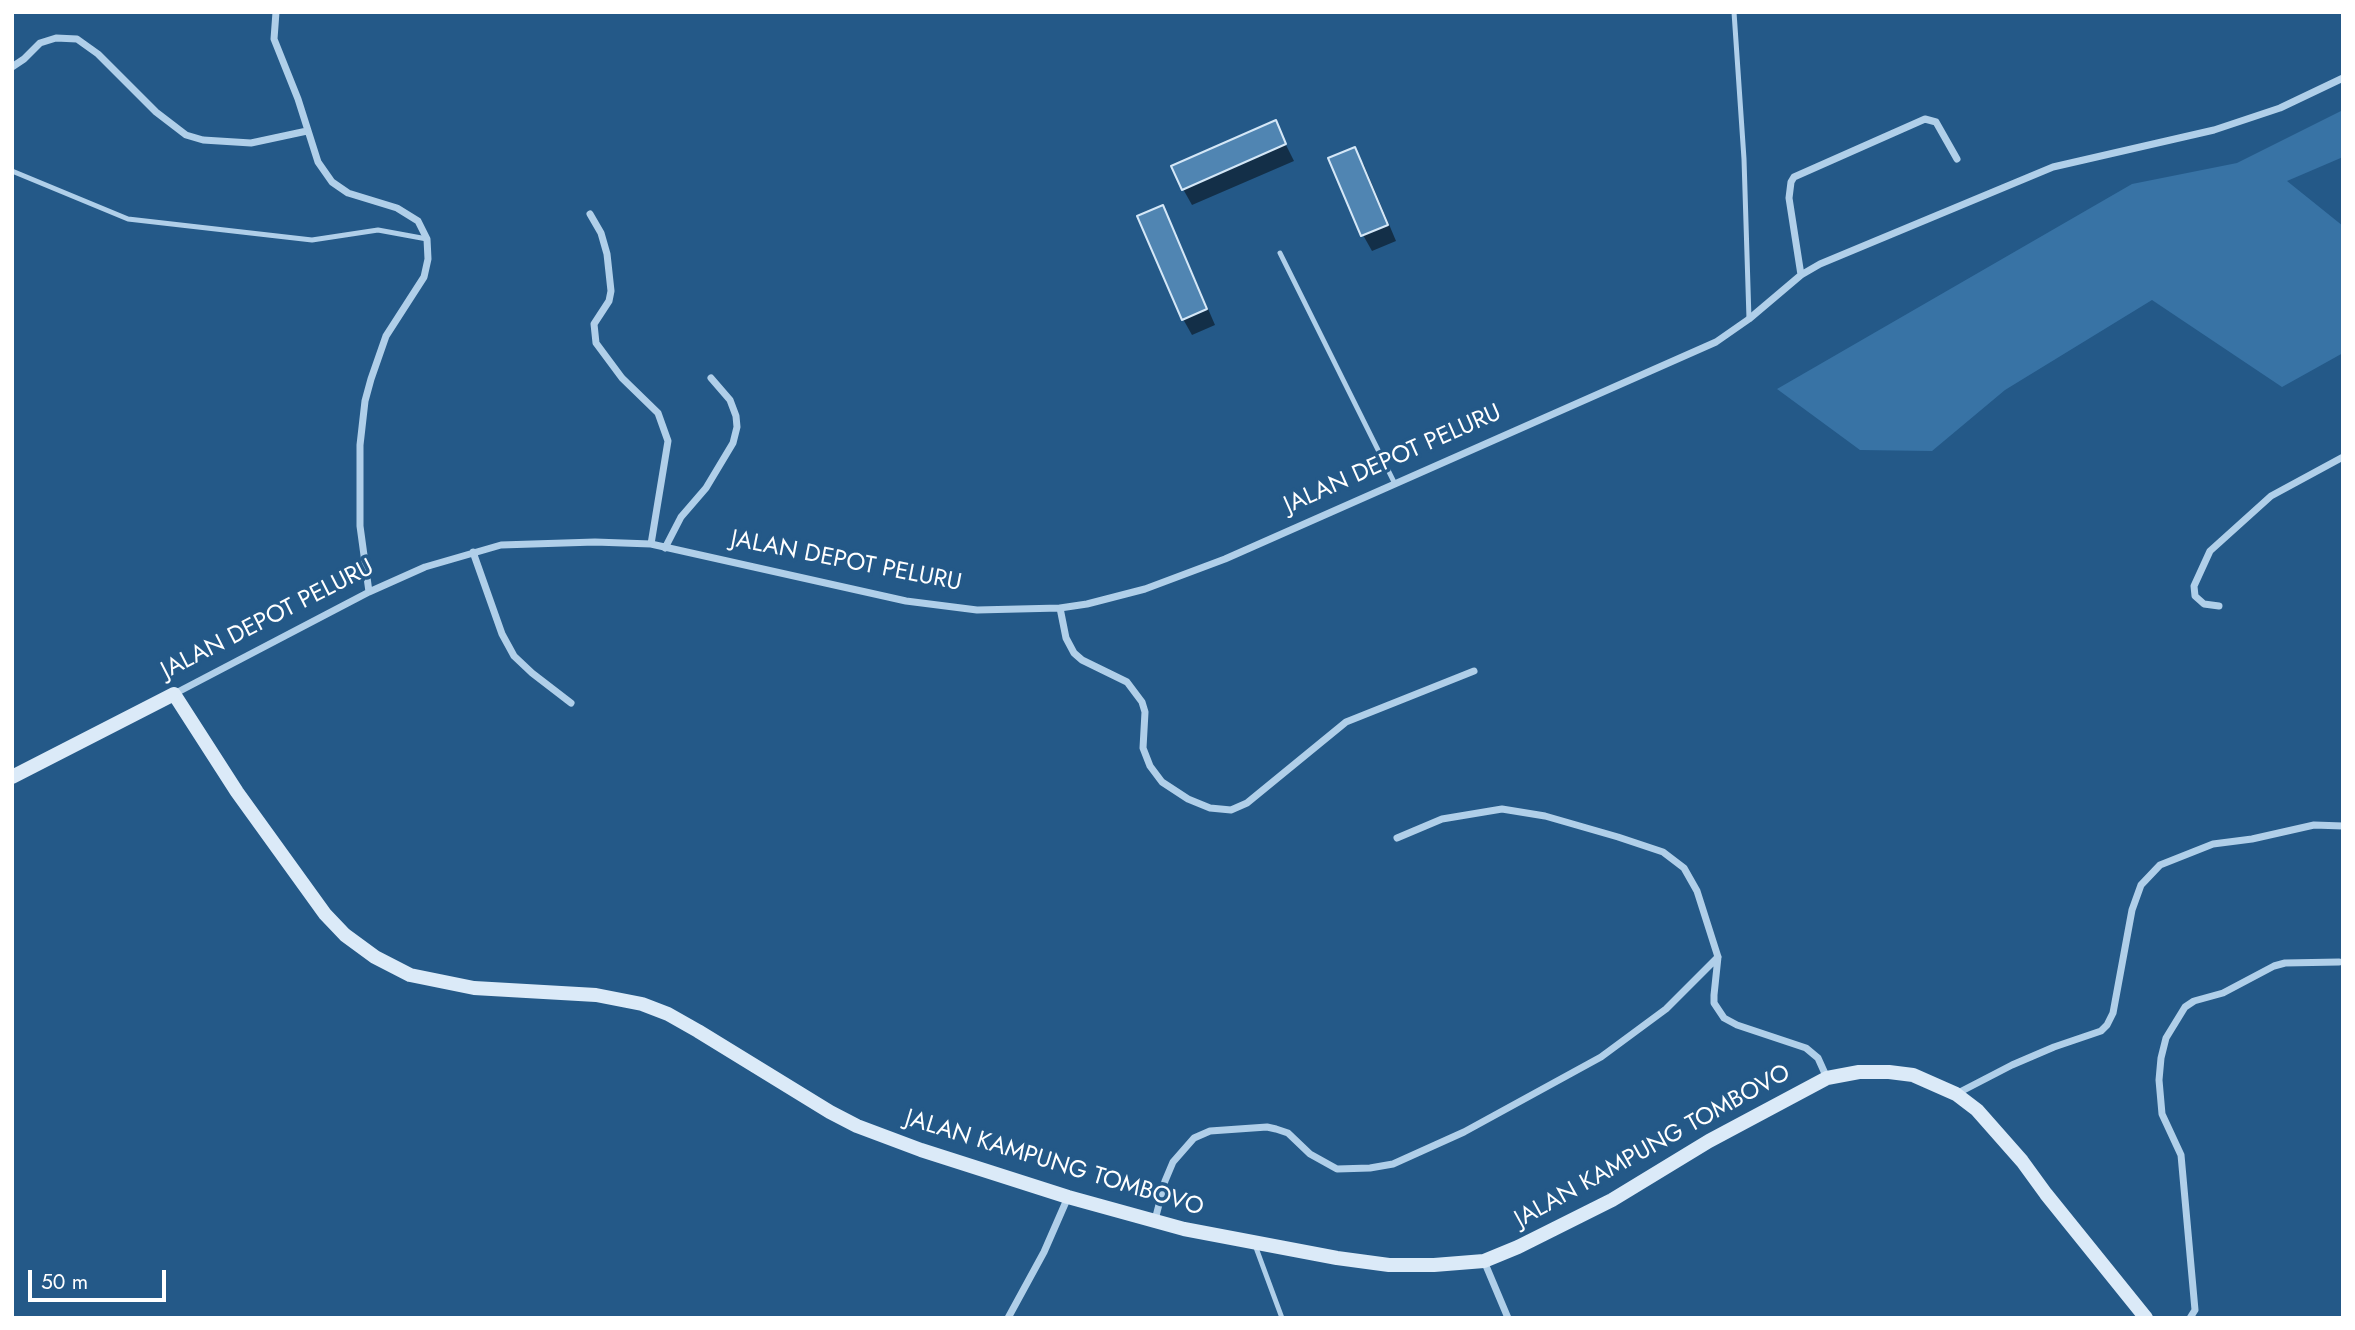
<!DOCTYPE html>
<style>
body{margin:0}
#map{position:relative;width:2355px;height:1330px;overflow:hidden;background:#245988;font-family:Jost,sans-serif}
canvas{display:block}
.frame{position:absolute;inset:0;border:14px solid #fff;pointer-events:none}
.scale{position:absolute;left:28px;top:1270px;width:138px;height:32px;box-sizing:border-box;border:4px solid #fff;border-top:0;padding-left:9px;font-size:21px;line-height:24px;white-space:nowrap;color:#fff;-webkit-text-stroke:5px #245988;paint-order:stroke}
</style>
<div id="map">
<canvas width="2355" height="1330"></canvas>
<div class="frame"></div>
<div class="scale">50 m</div>
</div>
<script>
const ctx = document.querySelector('canvas').getContext('2d');
ctx.lineJoin = 'round';
function paint(path, color) {
  ctx.fillStyle = color;
  ctx.fill(path, 'evenodd');
}
function toPath(rows) {
  const path = new Path2D();
  for (const r of rows) {
    path.moveTo(r[0], r[1]);
    for (let i = 2; i < r.length; i += 2) path.lineTo(r[i], r[i + 1]);
  }
  return path;
}
function trace(path, color, width, dash) {
  ctx.strokeStyle = color;
  ctx.lineWidth = width;
  ctx.lineCap = dash ? 'butt' : 'round';
  ctx.setLineDash(dash || []);
  ctx.stroke(path);
}
function label(font, color, halo, rows, align = 'center') {
  ctx.font = font + ' Jost,sans-serif';
  ctx.lineWidth = 7;
  ctx.setLineDash([]);
  ctx.textBaseline = 'middle';
  ctx.strokeStyle = halo;
  ctx.fillStyle = color;
  for (const [text, x, y, turn = 0] of rows) {
    ctx.save();
    ctx.translate(x, y);
    ctx.rotate((+turn || 0) * Math.PI / 180);
    ctx.textAlign = isNaN(turn) ? turn : align;
    if (halo) ctx.strokeText(text, 0, 0);
    ctx.fillText(text, 0, 0);
    ctx.restore();
  }
}
const green = toPath([
 [2343,110,2343,157,2287,181,2343,226,2343,353,2282,387,2152,300,2005,390,1932,451,1860,450,1777,389,2132,184,2237,163]
]);
const shadow = toPath([
 [1275,123,1294,161,1192,205,1183,189],
 [1354,149,1364,165,1396,241,1372,251,1363,235,1331,159],
 [1162,207,1171,223,1215,325,1192,335,1183,319]
]);
const building = toPath([
 [1276,120,1286,144,1182,190,1171,166,1276,120],
 [1355,147,1388,225,1361,236,1328,158,1355,147],
 [1163,205,1207,309,1182,320,1137,216,1163,205]
]);
const lane = toPath([
 [1734,12,1744,159,1749,319],
 [12,171,128,219,312,240,378,230,427,239],
 [1280,253,1395,484],
 [1255,1245,1282,1318]
]);
const street = toPath([
 [276,12,274,39,298,99,318,162,332,182,348,193,397,208,418,221,427,239,428,259,424,277,386,336,371,379,365,401,360,445,360,526,369,592],
 [12,67,24,59,40,43,56,38,77,39,98,54,156,112,186,135,203,140,251,143,307,131],
 [590,214,601,233,607,254,611,291,609,301,594,324,596,343,622,378,658,413,668,441,651,544],
 [1801,275,1789,198,1791,182,1794,177,1925,119,1936,122,1957,159],
 [665,548,681,517,706,488,733,443,737,427,736,416,730,400,711,378],
 [473,552,502,634,514,656,532,673,571,703],
 [2219,606,2204,604,2195,596,2194,586,2210,551,2271,496,2343,457],
 [1060,608,1066,638,1074,653,1082,660,1127,682,1142,702,1145,712,1143,748,1150,766,1162,782,1188,799,1210,808,1231,810,1247,803,1346,722,1474,671],
 [174,694,369,592,425,567,501,545,595,542,651,544,906,601,977,610,1060,608,1087,604,1145,589,1225,559,1716,342,1749,319,1801,275,1820,264,2053,167,2214,130,2280,108,2343,78],
 [1397,838,1442,819,1502,809,1545,816,1618,837,1663,852,1684,868,1697,891,1718,957,1714,995,1714,1003,1724,1018,1737,1025,1806,1048,1818,1058,1827,1078],
 [1956,1094,2012,1065,2054,1047,2101,1031,2107,1025,2113,1013,2132,910,2141,885,2160,865,2213,844,2252,839,2314,825,2343,826],
 [1155,1220,1165,1181,1173,1162,1194,1138,1210,1131,1267,1127,1276,1129,1288,1133,1310,1154,1337,1169,1370,1168,1393,1164,1464,1132,1601,1057,1666,1009,1718,957],
 [1484,1261,1508,1318],
 [1008,1318,1044,1252,1068,1197],
 [2190,1318,2195,1310,2181,1155,2162,1114,2159,1080,2161,1058,2166,1038,2185,1007,2194,1001,2223,993,2274,966,2285,963,2339,962]
]);
const secondary = toPath([
 [12,777,174,694,237,792,325,914,345,935,375,957,410,975,474,988,596,995,642,1004,668,1014,698,1031,830,1112,857,1126,921,1150,1068,1197,1184,1229,1337,1258,1389,1265,1434,1265,1484,1261,1518,1247,1612,1200,1709,1141,1827,1078,1859,1072,1889,1072,1913,1075,1956,1094,1977,1110,2022,1161,2046,1194,2146,1318]
]);
const streetNames = [
 ["JALAN DEPOT PELURU",1393,460,-24],
 ["JALAN DEPOT PELURU",846,562,11],
 ["JALAN DEPOT PELURU",268,620,-27],
 ["JALAN KAMPUNG TOMBOVO",1653,1147,-29],
 ["JALAN KAMPUNG TOMBOVO",1054,1164,17]
];
paint(green, '#3873a5');
paint(shadow, '#0007');
paint(building, '#5085b2');
trace(building, '#d4e7f7', 2);
trace(lane, '#b0cfe9', 5);
trace(street, '#b0cfe9', 7);
trace(secondary, '#dbeaf8', 14);
label('24px', '#fff', '#245988', streetNames);
</script>
